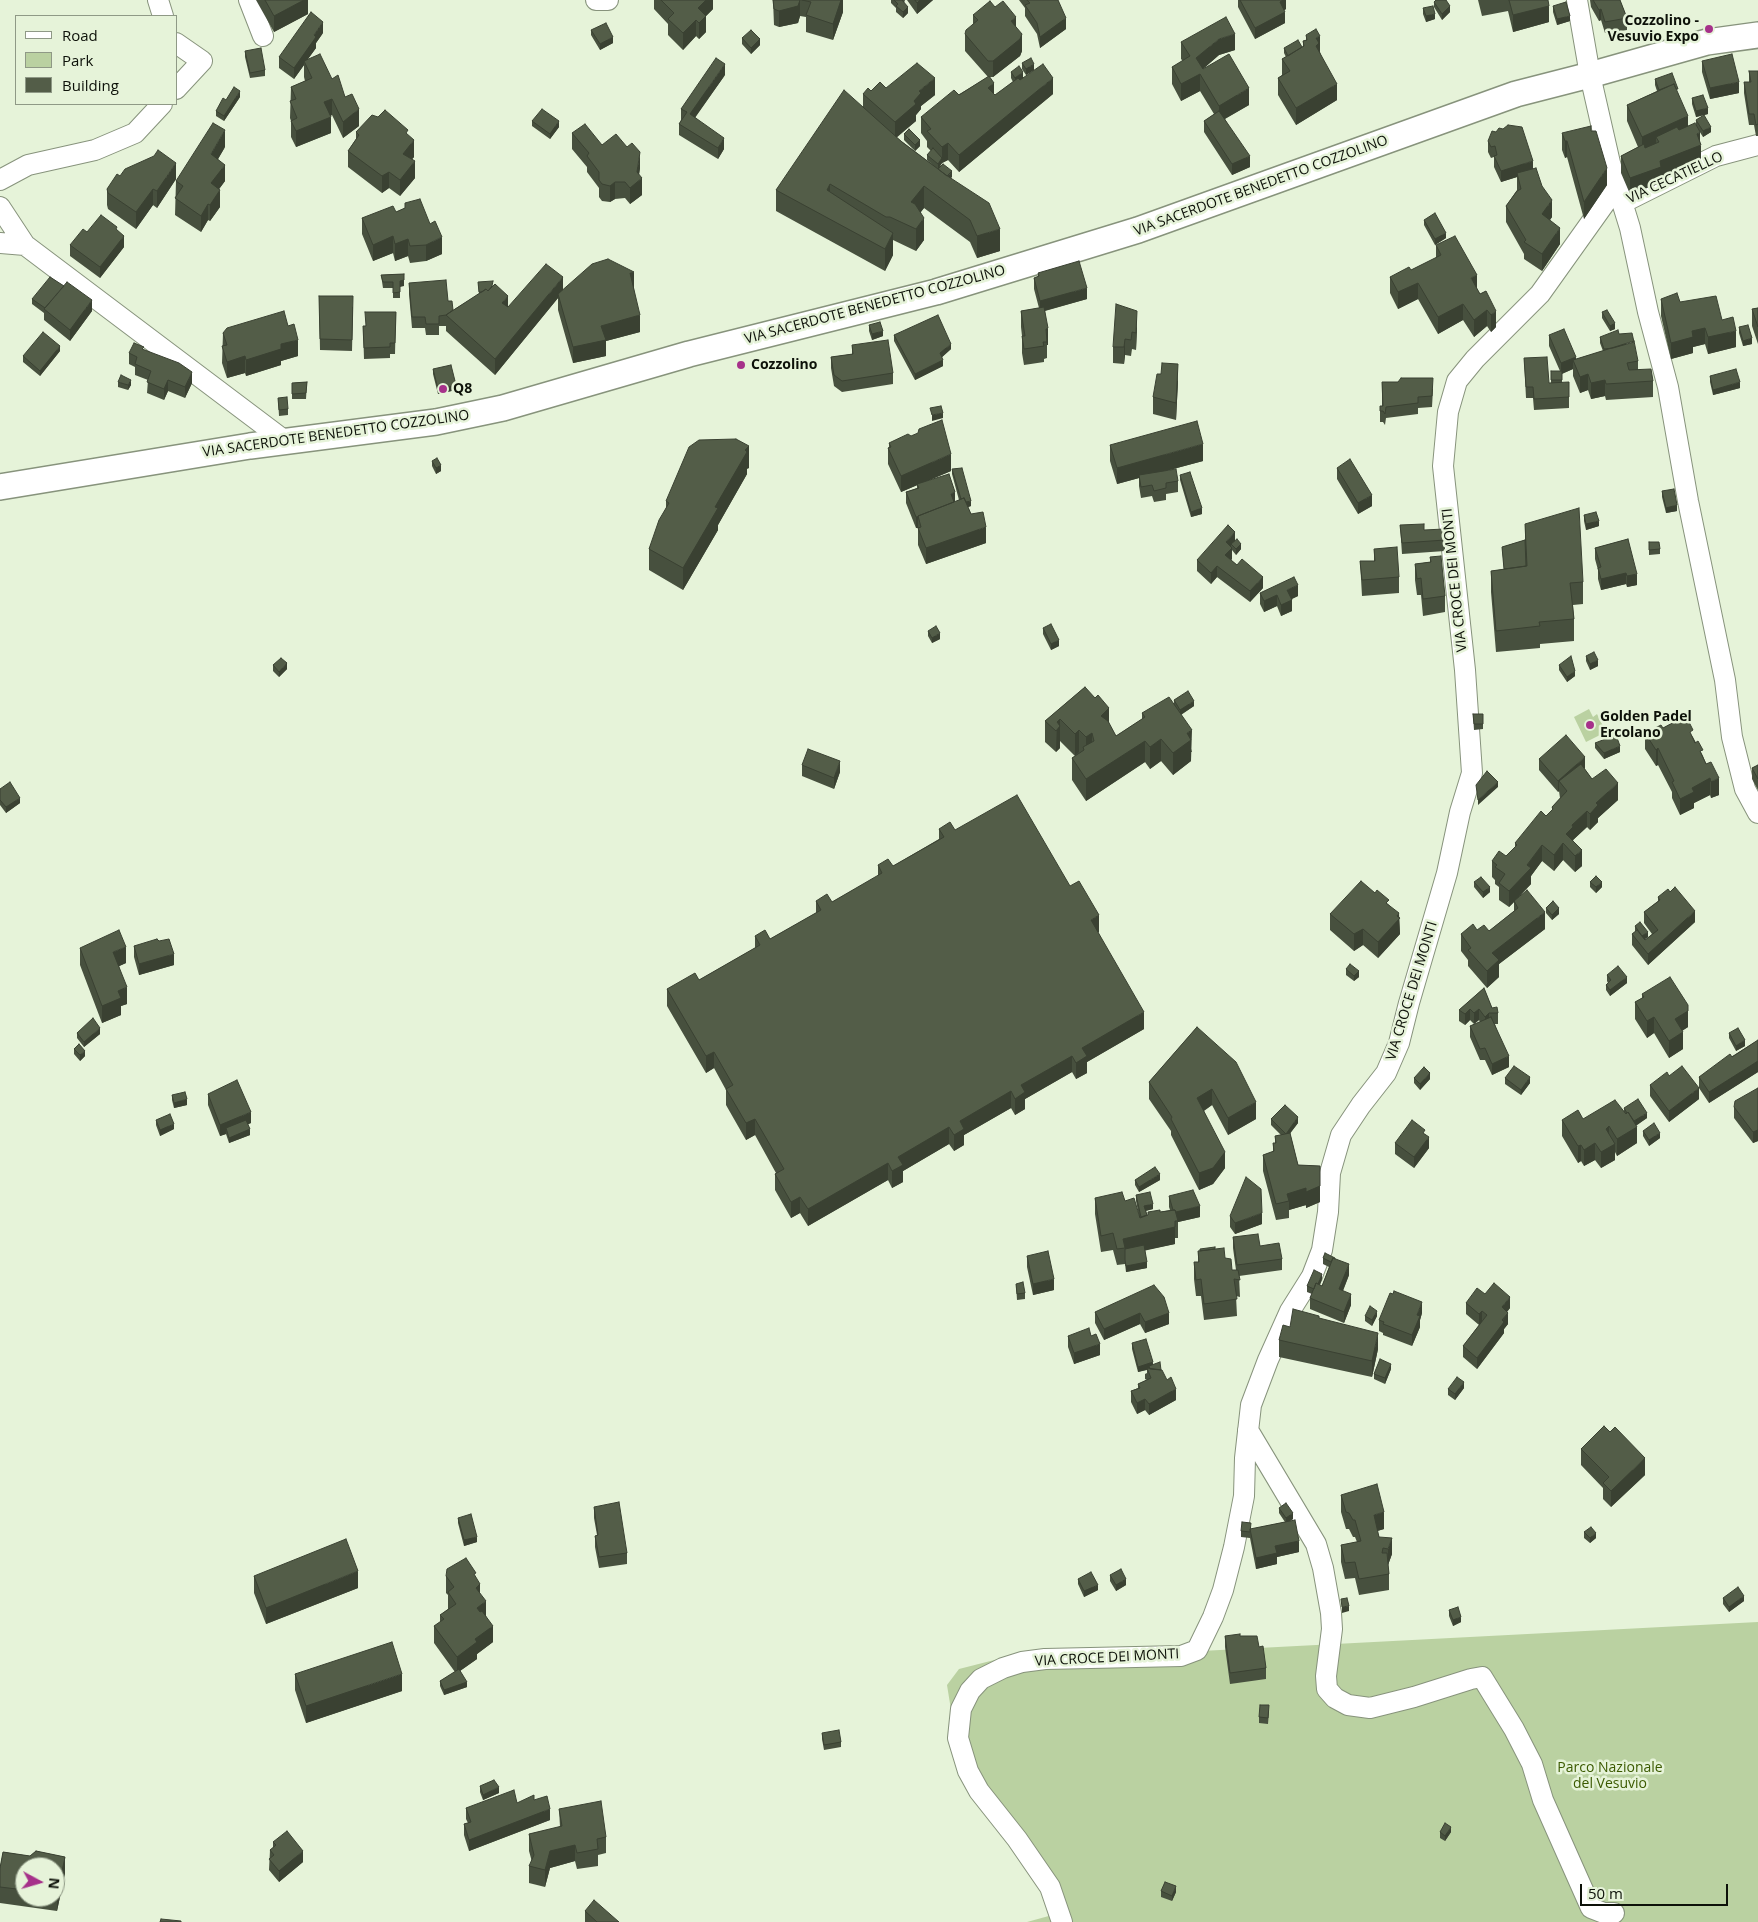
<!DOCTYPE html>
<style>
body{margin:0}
#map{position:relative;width:1758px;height:1922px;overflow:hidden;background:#e6f3d9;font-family:"Open Sans",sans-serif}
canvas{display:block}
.legend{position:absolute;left:15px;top:15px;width:162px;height:90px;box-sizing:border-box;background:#e6f3d9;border:1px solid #8f9986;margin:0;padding:6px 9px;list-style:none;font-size:15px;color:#0d1109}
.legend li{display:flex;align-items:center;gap:10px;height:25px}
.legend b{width:25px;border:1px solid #8f9986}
.north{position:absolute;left:15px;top:1857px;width:50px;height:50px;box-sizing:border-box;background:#e6f3d9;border:1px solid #8f9986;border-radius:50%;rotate:96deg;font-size:14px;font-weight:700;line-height:20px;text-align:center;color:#0d1109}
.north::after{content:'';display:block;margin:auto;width:18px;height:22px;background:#a6318a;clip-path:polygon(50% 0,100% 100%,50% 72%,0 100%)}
.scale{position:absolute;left:1580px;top:1884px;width:148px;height:22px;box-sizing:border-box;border:2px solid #0d1109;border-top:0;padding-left:6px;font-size:15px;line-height:18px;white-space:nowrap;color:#0d1109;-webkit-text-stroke:4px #e6f3d9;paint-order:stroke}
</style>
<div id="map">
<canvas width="1758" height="1922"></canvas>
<ul class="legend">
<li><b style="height:6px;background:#fff"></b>Road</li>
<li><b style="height:14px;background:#bad1a1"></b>Park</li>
<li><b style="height:14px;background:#535d48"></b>Building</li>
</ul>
<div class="north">N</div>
<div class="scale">50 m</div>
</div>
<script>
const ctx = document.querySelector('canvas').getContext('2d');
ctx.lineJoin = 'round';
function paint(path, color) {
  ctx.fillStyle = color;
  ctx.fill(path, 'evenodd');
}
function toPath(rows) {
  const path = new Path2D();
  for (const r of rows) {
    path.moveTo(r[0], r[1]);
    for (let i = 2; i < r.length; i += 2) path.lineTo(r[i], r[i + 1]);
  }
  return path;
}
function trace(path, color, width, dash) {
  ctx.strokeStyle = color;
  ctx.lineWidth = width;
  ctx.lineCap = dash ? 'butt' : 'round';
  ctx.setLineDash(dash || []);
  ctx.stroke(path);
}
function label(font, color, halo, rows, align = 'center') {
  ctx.font = font + ' "Open Sans",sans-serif';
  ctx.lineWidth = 5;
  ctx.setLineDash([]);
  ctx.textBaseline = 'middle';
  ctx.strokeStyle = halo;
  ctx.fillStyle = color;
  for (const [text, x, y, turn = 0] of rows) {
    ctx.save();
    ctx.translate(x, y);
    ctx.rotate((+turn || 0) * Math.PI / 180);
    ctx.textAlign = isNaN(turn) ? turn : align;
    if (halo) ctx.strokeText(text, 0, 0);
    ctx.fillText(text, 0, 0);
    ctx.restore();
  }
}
const green = toPath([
 [1589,709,1593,717,1597,714,1606,732,1586,742,1574,717],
 [1758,1622,1758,1922,1027,1922,1056,1914,982,1799,952,1716,947,1685,959,1669,1010,1656,1201,1651]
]);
const minor = toPath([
 [158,0,163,16],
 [249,0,263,36],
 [596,0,608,0],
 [1577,0,1590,75,1610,163,1630,228,1648,312,1668,387,1688,501,1725,680,1732,737,1745,789,1758,813],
 [176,43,202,61,176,89],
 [0,180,28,165,95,150,135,133,162,104],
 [1622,203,1716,156,1758,145],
 [0,207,25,245,285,441],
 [0,243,25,245],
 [1248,1430,1316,1544,1323,1568,1331,1613,1332,1629,1326,1676,1327,1689,1335,1698,1348,1705,1370,1708,1414,1697,1471,1679,1482,1677,1514,1729,1532,1764,1543,1800,1591,1908,1604,1913,1614,1913],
 [1062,1922,1050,1887,1017,1839,979,1791,968,1771,958,1738,961,1709,970,1691,981,1679,1003,1668,1022,1662,1045,1659,1181,1656,1197,1650,1213,1617,1223,1590,1234,1547,1244,1496,1245,1458,1251,1405,1268,1360,1290,1311,1312,1276,1322,1250,1328,1212,1330,1173,1341,1135,1361,1105,1386,1073,1399,1043,1409,1003,1447,873,1460,812,1472,773,1465,670,1443,466,1448,412,1457,381,1475,359,1540,294,1617,186]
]);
const major = toPath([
 [0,487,250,446,436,422,503,408,689,354,936,292,1138,230,1516,94,1590,75,1707,42,1758,35]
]);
const wall = toPath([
 [256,0,308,0,308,14,274,32],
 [654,0,713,0,713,9,706,16,706,32,699,39,696,36,683,50,668,35,668,24,654,9],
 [773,0,843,0,843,12,833,40,806,32,806,17,800,16,798,23,779,27,774,25],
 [891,0,905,0,904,3,908,13,903,18,896,12,896,8,891,3],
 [907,0,933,0,917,14],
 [1019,0,1058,0,1066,29,1040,48,1037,34,1025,16,1025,8],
 [1238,0,1286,0,1286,9,1284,10,1285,23,1255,39,1238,7],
 [1478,0,1548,0,1549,22,1513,32,1508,11,1482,16],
 [1590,0,1620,0,1627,18,1627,30,1605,33,1601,20,1599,21,1591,7],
 [1434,2,1450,12,1442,20,1434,7],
 [1553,6,1570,21,1557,25,1553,12],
 [995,7,1016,28,1022,51,1020,56,993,77,990,77,994,95,995,95,1013,82,1011,78,1011,72,1023,78,1053,94,959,172,948,160,942,163,938,169,952,177,950,178,1000,251,977,258,970,242,924,208,921,212,924,240,916,251,893,240,893,255,885,271,776,211,776,190,863,107,863,94,886,88,935,95,921,106,921,109,916,115,916,121,896,137,933,165,927,160,927,155,931,151,927,147,927,141,921,133,921,117,988,77,965,51,965,34,973,24,973,15],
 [1423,8,1435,19,1426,22,1423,14],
 [591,30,613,43,600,50,591,35],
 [323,33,316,43,316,48,308,59,332,79,345,97,359,126,343,138,332,115,330,116,331,133,296,147,291,137,291,121,290,118,291,87,305,81,304,77,304,65,294,79,279,68,279,57],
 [1306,35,1320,52,1337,100,1296,125,1278,95,1278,78,1282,75,1282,59,1286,57,1284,53,1284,48,1302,47,1303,46,1303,41,1306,40],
 [742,38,760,45,751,54,742,44],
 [1181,42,1235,50,1219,55,1203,69,1249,105,1225,119,1250,167,1232,175,1204,132,1204,121,1214,114,1200,91,1181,101,1172,84,1172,67,1183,61,1181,59],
 [245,51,265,70,265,76,250,78,245,57],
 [1702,61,1739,93,1710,99,1702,72],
 [1022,63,1034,70,1026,75,1022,69],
 [1749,71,1758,72,1758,136,1756,136,1754,125,1749,125,1744,93,1744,82,1749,82],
 [725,75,695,117,724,149,718,159,679,135,679,124,681,120,681,109],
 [1655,79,1678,93,1688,126,1696,125,1696,120,1711,132,1703,137,1696,126,1700,142,1701,162,1661,177,1661,183,1630,194,1621,173,1621,156,1638,147,1627,121,1627,105,1657,91,1655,85],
 [240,97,224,121,216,116,216,111,226,100],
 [1692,98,1708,114,1696,117,1692,104],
 [532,121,559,127,550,139,532,126],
 [356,132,408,136,414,157,412,159,415,178,400,196,389,188,382,193,348,167,348,151,356,139],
 [572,133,602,145,640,168,639,174,642,195,630,204,625,198,615,199,610,202,602,201,599,197,599,188,587,172,587,167,572,149],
 [1562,133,1607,185,1584,219,1567,157,1565,158,1562,150],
 [904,134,920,146,915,151,904,140],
 [1488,141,1533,169,1552,217,1550,220,1560,244,1542,271,1524,259,1524,254,1506,222,1506,206,1517,190,1517,177,1501,182,1494,167,1494,157,1491,158,1488,152],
 [225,147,218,159,225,181,219,189,220,207,210,221,208,220,201,232,175,215,176,181],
 [120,176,176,179,157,208,153,205,136,229,108,209,107,205,107,189],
 [405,203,442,254,426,261,410,263,408,256,395,261,393,253,373,261,362,234,362,218,396,212,405,208],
 [1424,220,1446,238,1435,245,1424,225],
 [117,230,124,247,100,278,70,256,70,245,87,232],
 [1436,245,1477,289,1480,294,1486,291,1496,327,1491,332,1487,326,1474,337,1463,320,1438,334,1418,299,1398,309,1390,293,1390,277,1411,270,1436,258],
 [1038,273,1087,299,1045,311,1048,345,1047,345,1047,358,1044,359,1044,362,1024,365,1022,353,1022,336,1021,327,1021,311,1039,308,1034,289,1034,278,1038,277],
 [404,274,404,286,400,286,400,298,393,298,393,288,383,288,381,275],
 [478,282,493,286,508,307,563,290,634,289,640,332,606,341,606,356,573,363,558,310,558,298,495,375,446,331,446,326,439,326,439,335,426,335,425,328,412,328,409,294,409,283,448,301,453,310,479,294],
 [319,296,353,307,352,351,320,350],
 [32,299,92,311,70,341,44,320,44,313,32,304],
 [1661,299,1680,302,1722,320,1736,347,1708,354,1705,344,1693,347,1693,353,1671,359,1661,316],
 [1758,308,1758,344,1752,326,1752,309],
 [396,312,395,354,390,354,390,358,364,359,363,326,365,326],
 [1602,312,1615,329,1610,331,1602,318],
 [869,325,883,336,872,340,869,331],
 [288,326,298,356,281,361,281,365,246,376,245,373,227,378,222,363,223,333],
 [1137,327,1136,350,1132,349,1131,356,1125,355,1124,364,1113,363,1113,347],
 [1739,327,1752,344,1743,346,1739,333],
 [1619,334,1638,361,1638,370,1653,381,1653,397,1606,400,1605,396,1591,399,1588,390,1580,393,1573,376,1573,369,1562,374,1562,382,1569,397,1569,408,1534,410,1533,398,1526,398,1524,358,1549,383,1551,383,1551,371,1560,371,1549,346,1549,335,1576,359,1603,351,1600,343,1600,337],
 [894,335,951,349,942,357,943,366,915,380,894,341],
 [852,345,893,373,893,384,842,392,834,386,831,368,831,357,852,354],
 [144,350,192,383,185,398,168,391,164,400,147,393,148,380,135,375,135,367,129,364,129,353],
 [60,351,40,376,23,362,23,356],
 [433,369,456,390,438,394,433,374],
 [1161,374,1178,381,1176,420,1153,414,1153,397],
 [1710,376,1740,388,1713,395,1710,382],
 [118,382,131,385,128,390,118,387],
 [307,382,306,399,292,399,292,383],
 [1382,382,1433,389,1432,407,1418,408,1418,414,1386,418,1385,425,1383,422,1380,422,1380,411,1382,406],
 [278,398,288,409,288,415,279,416],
 [889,443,951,471,925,482,955,502,959,500,952,474,952,469,971,506,968,507,971,514,986,543,926,564,918,545,918,528,916,528,906,503,906,492,917,488,917,485,901,492,888,464,888,448,889,447],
 [1110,445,1203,461,1166,471,1178,481,1178,492,1166,494,1166,500,1154,502,1152,496,1141,498,1139,486,1139,478,1117,484,1110,461],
 [432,461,441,471,436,474,432,466],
 [749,468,747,469,747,474,718,525,718,530,683,590,649,570,649,549,666,508,666,501],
 [1337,468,1372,506,1358,514,1337,479],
 [1180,475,1202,514,1191,517,1180,480],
 [1662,491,1677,511,1666,513,1662,497],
 [1584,515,1599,526,1586,530,1584,521],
 [1525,524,1583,582,1583,604,1573,605,1574,619,1574,641,1540,644,1540,648,1496,652,1491,592,1491,571,1504,569,1502,547,1525,540],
 [1400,525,1424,530,1445,540,1445,551,1402,554],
 [1628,539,1637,585,1627,587,1626,584,1601,590,1598,579,1598,570,1595,559,1595,548],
 [1235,541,1241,549,1236,555,1232,550,1232,559,1231,560,1263,588,1250,602,1217,577,1211,584,1197,571,1197,560],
 [1649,542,1660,549,1660,554,1649,555],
 [1374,549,1399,577,1399,593,1362,596,1360,561,1374,561],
 [1430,557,1445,596,1445,612,1423,616,1421,595,1417,595,1415,580,1415,564,1430,562],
 [1260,593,1298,596,1292,599,1292,611,1281,616,1277,606,1264,612,1260,604],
 [1043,628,1059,646,1051,650,1043,634],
 [928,631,940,639,932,643,928,636],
 [1586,656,1598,666,1590,670,1586,661],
 [273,665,287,669,279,677,273,671],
 [1559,665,1575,676,1567,682,1559,670],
 [1085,687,1109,724,1116,736,1142,719,1142,713,1174,704,1174,700,1194,706,1181,715,1192,752,1191,752,1191,761,1173,775,1161,761,1150,769,1145,762,1086,801,1072,780,1072,758,1075,756,1060,741,1060,748,1056,752,1045,742,1045,721],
 [1473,714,1483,714,1483,729,1474,730],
 [1676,716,1693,737,1703,756,1719,795,1711,798,1710,795,1694,803,1694,808,1680,815,1672,798,1672,792,1658,765,1656,766,1645,749,1645,733,1663,728,1676,721],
 [1595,743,1620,752,1604,759,1595,748],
 [1539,759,1585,768,1584,768,1592,779,1618,800,1598,818,1598,822,1590,830,1587,827,1573,840,1582,866,1575,872,1563,860,1554,871,1542,861,1531,876,1531,884,1519,896,1545,929,1499,964,1499,977,1487,988,1468,966,1468,960,1461,951,1461,934,1477,930,1489,931,1514,911,1514,902,1509,907,1499,900,1499,887,1495,884,1495,880,1492,877,1492,861,1506,856,1515,847,1515,843,1546,816,1552,810,1552,807,1560,798,1559,791,1558,792,1539,770],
 [802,765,840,772,834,789,802,776],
 [1758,765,1758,790,1752,779,1752,768],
 [0,789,20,803,6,813,0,805],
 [939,829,955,830,1070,886,1099,932,1098,932,1144,1029,1087,1062,1087,1073,1076,1079,1072,1072,1025,1099,1025,1109,1015,1115,1011,1108,964,1135,964,1145,954,1151,949,1144,903,1171,903,1182,892,1188,888,1180,808,1226,800,1213,791,1218,775,1190,775,1174,776,1173,755,1135,746,1140,726,1105,726,1090,714,1068,706,1073,667,1006,667,989,699,980,755,948,755,936,770,939,816,913,816,901,832,902,878,876,878,865,893,866,939,839],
 [1474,882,1490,892,1483,898,1474,887],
 [1590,882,1602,887,1596,893,1590,887],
 [1375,893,1389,905,1399,917,1400,934,1378,958,1363,945,1354,951,1330,930,1330,914],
 [1658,897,1695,922,1648,965,1632,945,1632,934,1635,932,1635,926,1648,937,1645,939,1645,940,1652,934,1644,923,1644,912,1658,901],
 [1546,908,1559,914,1552,920,1546,913],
 [159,941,174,965,139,975,134,957,134,946],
 [80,948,126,963,119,966,127,1004,121,1006,121,1015,102,1023,80,965],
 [1346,969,1359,977,1354,981,1346,975],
 [1607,975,1627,983,1610,996,1606,990,1606,985,1608,983,1607,981],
 [1484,988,1492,1008,1498,1013,1498,1024,1495,1024,1509,1067,1492,1075,1485,1060,1480,1060,1470,1037,1470,1026,1480,1022,1479,1020,1474,1024,1470,1020,1465,1025,1459,1021,1459,1010],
 [1642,994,1688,1022,1688,1027,1682,1031,1683,1049,1669,1058,1654,1033,1647,1038,1635,1019,1635,1002,1642,998],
 [1197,1027,1256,1119,1228,1135,1212,1105,1204,1111,1225,1168,1213,1184,1199,1190,1171,1135,1171,1131,1149,1099,1149,1082],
 [77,1033,100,1034,84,1047,77,1038],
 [1729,1033,1745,1046,1736,1051,1729,1038],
 [1758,1040,1758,1072,1709,1103,1699,1088,1699,1077],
 [74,1049,85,1056,80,1061,74,1054],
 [1669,1076,1699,1099,1669,1122,1650,1096,1650,1085],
 [1414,1078,1430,1079,1420,1090,1414,1083],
 [1505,1078,1530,1083,1521,1095,1505,1084],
 [1758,1088,1758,1141,1753,1143,1734,1118,1734,1107],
 [208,1094,251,1123,248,1124,250,1135,229,1143,226,1134,220,1136,208,1105],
 [172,1095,187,1105,174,1108,172,1100],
 [1624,1108,1647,1118,1636,1125,1637,1143,1617,1156,1615,1152,1615,1160,1601,1168,1595,1160,1584,1166,1581,1161,1578,1163,1562,1136,1562,1120,1583,1119,1624,1111],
 [1271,1119,1298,1123,1290,1133,1298,1165,1320,1166,1320,1202,1306,1208,1306,1205,1289,1210,1289,1218,1276,1220,1263,1171,1263,1155,1273,1152,1273,1143,1275,1143,1275,1136,1281,1135,1271,1125],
 [156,1120,174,1129,160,1136,156,1125],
 [1643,1131,1660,1138,1649,1146,1643,1136],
 [1425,1134,1429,1148,1414,1168,1395,1154,1395,1143],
 [1135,1180,1160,1180,1139,1192,1135,1185],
 [1136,1195,1153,1209,1146,1211,1147,1215,1148,1215,1148,1212,1160,1212,1170,1210,1169,1207,1169,1196,1200,1217,1178,1222,1178,1238,1175,1238,1175,1244,1145,1250,1147,1268,1126,1272,1125,1264,1117,1265,1113,1250,1101,1252,1095,1214,1095,1198,1125,1201,1139,1216,1136,1201],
 [1230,1216,1262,1224,1235,1234,1230,1227],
 [1233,1237,1260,1246,1282,1259,1282,1270,1239,1276,1240,1297,1236,1296,1237,1316,1204,1320,1201,1296,1196,1296,1194,1279,1194,1262,1198,1262,1198,1251,1215,1249,1225,1258,1232,1270,1236,1270,1233,1248],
 [1027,1256,1054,1290,1033,1295,1027,1267],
 [1323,1258,1335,1259,1349,1275,1343,1291,1351,1305,1344,1323,1310,1309,1310,1298,1312,1294,1307,1292,1307,1286,1322,1279,1320,1285,1322,1286,1329,1267,1323,1264],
 [1016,1284,1025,1293,1025,1299,1017,1300],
 [1485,1294,1510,1308,1507,1312,1508,1324,1504,1329,1504,1333,1477,1369,1463,1357,1463,1346,1479,1325,1466,1314,1466,1303],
 [1164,1297,1169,1324,1145,1333,1140,1324,1104,1340,1095,1323,1095,1312],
 [1422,1313,1420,1320,1420,1327,1412,1346,1383,1335,1383,1333,1379,1331,1379,1320],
 [1365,1316,1377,1316,1372,1326,1365,1321],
 [1319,1318,1378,1349,1372,1377,1279,1357,1279,1340,1290,1327],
 [1068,1336,1091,1336,1100,1355,1074,1364,1068,1347],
 [1132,1343,1153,1365,1161,1370,1176,1400,1149,1415,1145,1410,1137,1414,1131,1402,1131,1391,1138,1388,1138,1384,1147,1380,1145,1379,1145,1374,1147,1373,1147,1370,1138,1372,1132,1349],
 [1391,1369,1385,1384,1374,1379,1374,1374],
 [1464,1388,1455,1400,1448,1395,1448,1389],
 [1581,1449,1645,1475,1611,1507,1603,1499,1603,1488,1581,1465],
 [1341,1495,1384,1529,1377,1531,1379,1537,1392,1554,1388,1565,1389,1574,1389,1590,1359,1595,1355,1578,1345,1579,1341,1562,1341,1545,1357,1542,1355,1537,1353,1537,1349,1529,1346,1529,1341,1512],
 [594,1507,627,1553,627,1564,599,1568,595,1547,595,1536,597,1535,594,1518],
 [1279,1508,1293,1519,1290,1521,1299,1552,1277,1557,1277,1564,1256,1569,1250,1538,1241,1537,1241,1531,1285,1522,1279,1513],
 [458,1518,477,1542,464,1546,458,1523],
 [1584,1532,1596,1538,1590,1543,1584,1538],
 [1110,1575,1126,1585,1116,1591,1110,1581],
 [254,1576,358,1588,266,1624,254,1593],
 [446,1576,476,1578,493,1642,477,1654,477,1659,460,1671,467,1687,444,1695,440,1686,440,1681,455,1672,434,1643,434,1626,440,1622,440,1615,448,1609,448,1595,446,1593],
 [1078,1579,1098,1590,1084,1597,1078,1584],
 [1723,1598,1744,1601,1729,1612,1723,1604],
 [1449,1610,1461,1622,1453,1626,1449,1616],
 [1225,1636,1240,1636,1259,1647,1266,1668,1266,1679,1230,1684,1225,1647],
 [295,1674,402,1691,306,1723,295,1690],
 [1269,1711,1268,1724,1259,1723,1259,1717],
 [822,1733,841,1742,841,1747,824,1750,822,1739],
 [480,1786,499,1793,483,1800,480,1792],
 [534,1800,550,1820,469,1851,464,1835,464,1824,468,1823,466,1819,466,1808,517,1803],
 [559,1809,606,1837,606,1853,598,1855,598,1866,577,1869,575,1861,550,1868,545,1887,529,1883,529,1866,532,1862,529,1851,529,1834,560,1827],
 [1440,1832,1451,1832,1445,1841,1440,1838],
 [273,1842,303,1862,279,1882,269,1870,270,1850,273,1848],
 [36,1851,65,1857,65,1873,57,1911,0,1903,0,1868,3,1852,30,1856],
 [25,1867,55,1867,55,1897,25,1897],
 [1161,1891,1176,1892,1172,1901,1161,1897],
 [585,1911,619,1922,585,1922]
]);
const shadedWall = toPath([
 [304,0,308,0,308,14,274,32,274,16],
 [706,0,713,0,713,9,701,21,706,16,706,32,699,39,699,23,698,8],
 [800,0,800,16,798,23,779,27,779,11],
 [841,0,843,0,843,12,833,40,833,24],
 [920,0,933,0,917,14,917,3],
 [1283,0,1286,0,1286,9,1280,13,1280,2],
 [1450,6,1450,12,1442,20,1442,14],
 [1549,6,1549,22,1513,32,1513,15],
 [908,7,908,13,903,18,903,12],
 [1601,9,1601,20,1599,21,1599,10],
 [1285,12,1285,23,1255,39,1255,28],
 [1435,14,1435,19,1426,22,1426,16],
 [1570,16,1570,21,1557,25,1557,19],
 [1016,17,1016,33,1011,21],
 [1066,18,1066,29,1040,48,1040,37],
 [696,20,696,36,683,50,683,33],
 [323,22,323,33,316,43,316,48,305,63,304,61,304,65,294,79,294,68,314,35],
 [1022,34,1022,51,1020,56,993,77,993,61],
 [1235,34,1235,50,1219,55,1196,75,1196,58,1219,39],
 [1320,36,1320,52,1316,54,1316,38],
 [613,37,613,43,600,50,600,44],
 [760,39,760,45,751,54,751,48],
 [725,64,725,75,690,125,690,114],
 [1034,64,1034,70,1026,75,1026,69],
 [1023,72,1023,78,1015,84,1015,78],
 [1200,74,1200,91,1181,101,1181,84],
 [935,78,935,95,921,106,921,109,916,115,916,121,895,139,895,122,914,101,919,91],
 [1053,78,1053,94,959,172,959,155],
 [1739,82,1739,93,1710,99,1710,88],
 [994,83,994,99,988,88],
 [1337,84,1337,100,1296,125,1296,108],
 [1249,88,1249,105,1219,122,1219,106],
 [240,91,240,97,224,121,224,116],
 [332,99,332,115,324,119,324,102],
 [1708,108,1708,114,1696,117,1696,111],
 [359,109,359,126,343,138,343,122],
 [1688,116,1688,132,1659,142,1656,137,1656,147,1642,154,1642,137],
 [331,117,331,133,296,147,296,131],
 [559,121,559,127,550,139,550,134],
 [1711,127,1711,132,1703,137,1703,131],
 [225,130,225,147,211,171,211,154],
 [1700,132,1700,146,1701,145,1701,162,1661,177,1661,183,1630,194,1630,178,1660,161],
 [724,138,724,149,718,159,718,148],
 [414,140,414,157,403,170,403,154],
 [920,140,920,146,915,151,915,145],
 [1565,141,1567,141,1567,157,1565,158],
 [948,143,948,160,942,163,938,170,938,164,942,158,942,147],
 [640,152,640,168,638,182,642,178,642,195,630,204,630,188,637,172],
 [1250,156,1250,167,1232,175,1232,164],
 [415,161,415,178,400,196,400,180],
 [1533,161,1533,172,1517,173,1517,177,1501,182,1501,171],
 [176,163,176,179,157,208,157,191],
 [225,165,225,181,211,200,211,183],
 [1607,168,1607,185,1584,219,1584,202],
 [952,171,952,177,946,183,946,178],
 [389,172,389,188,382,193,382,176],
 [615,182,615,199,610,202,610,186],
 [830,184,830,206,827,190],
 [924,186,924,208,911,223,911,202],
 [153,189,153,205,136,229,136,212],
 [220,190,220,207,210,221,210,205],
 [1552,200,1552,217,1542,231,1542,214],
 [208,204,208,220,201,232,201,216],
 [924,218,924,240,916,251,916,229],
 [1560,228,1560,244,1542,271,1542,254],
 [1000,229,1000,251,977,258,977,236],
 [893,233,893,255,885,271,885,249],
 [1446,233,1446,238,1435,245,1435,239],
 [124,236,124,247,100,278,100,267],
 [393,236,393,253,373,261,373,245],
 [442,237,442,254,426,261,426,245],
 [408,239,408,256,395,261,395,244],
 [634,272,634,289,630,290,630,273],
 [1477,275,1477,291,1471,278],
 [563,277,563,293,558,294,558,298,495,375,495,359],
 [404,280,404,286,400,287,400,281],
 [1418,283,1418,299,1398,309,1398,292],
 [1087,288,1087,299,1040,312,1040,301],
 [508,296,508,312,502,303],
 [92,300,92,311,70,341,70,330],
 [1463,304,1463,320,1438,334,1438,317],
 [1487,310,1487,326,1474,337,1474,320],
 [1137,311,1137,327,1136,350,1136,333],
 [1496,311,1496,327,1491,332,1491,315],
 [640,315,640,332,606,341,606,356,573,363,573,347,601,326],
 [1615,323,1615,329,1610,331,1610,326],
 [1048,328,1048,345,1047,345,1046,329],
 [1705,328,1705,344,1693,347,1693,353,1671,359,1671,343,1692,331],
 [883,331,883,336,872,340,872,334],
 [1736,331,1736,347,1708,354,1708,337],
 [1752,338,1752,344,1743,346,1743,341],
 [1125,339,1125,355,1124,364,1124,347],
 [298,340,298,356,281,361,281,365,246,376,246,360,281,344],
 [951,344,951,349,940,359,940,353],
 [60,346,60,351,40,376,40,371],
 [245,356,245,373,227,378,227,362],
 [1576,357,1576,368,1573,360,1573,369,1561,374,1561,363],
 [943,360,943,366,915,380,915,374],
 [1178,364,1178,381,1176,420,1176,403],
 [192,372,192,383,185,398,185,387],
 [1588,374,1588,390,1580,393,1580,377],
 [131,380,131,385,128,390,128,385],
 [168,380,168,391,164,400,164,389],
 [1605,380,1605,396,1591,399,1591,383],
 [1740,382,1740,388,1713,395,1713,390],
 [456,385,456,390,438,394,438,389],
 [943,413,943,418,932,421,932,415],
 [1203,444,1203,461,1139,478,1139,475,1139,478,1117,484,1117,468],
 [749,446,749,468,747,469,747,474,718,525,718,530,683,590,683,568,745,450],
 [951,454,951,471,901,492,901,476],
 [441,465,441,471,436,474,436,468],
 [955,492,955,503,951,505,951,494],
 [1372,495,1372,506,1358,514,1358,503],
 [971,501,971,506,962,509,962,503],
 [1677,505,1677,511,1666,513,1666,508],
 [1202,508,1202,514,1191,517,1191,512],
 [916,517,918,517,918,528,916,528],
 [1599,521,1599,526,1586,530,1586,524],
 [986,527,986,543,926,564,926,548],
 [1235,532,1235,543,1231,544,1231,547,1226,542],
 [1241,544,1241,549,1236,555,1236,549],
 [1232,548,1232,559,1225,566,1225,555],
 [1217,566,1217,577,1211,584,1211,573],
 [1626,573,1626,584,1601,590,1601,579],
 [1637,574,1637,585,1627,587,1627,576],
 [1263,577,1263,588,1250,602,1250,591],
 [1298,585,1298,596,1287,601,1287,590],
 [1277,595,1277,606,1264,612,1264,601],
 [1292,600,1292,611,1281,616,1281,605],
 [940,633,940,639,932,643,932,638],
 [1059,640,1059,646,1051,650,1051,644],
 [1598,660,1598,666,1590,670,1590,664],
 [287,663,287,669,279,677,279,672],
 [1575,671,1575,676,1567,682,1567,677],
 [1194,701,1194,706,1180,715,1180,710],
 [1109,708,1109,730,1101,716],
 [1060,719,1060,748,1056,752,1057,722],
 [1079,730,1079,752,1075,756,1075,734],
 [1192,730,1191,761,1173,775,1173,753,1187,733],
 [1092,733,1092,755,1086,758,1086,737],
 [1161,739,1161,761,1150,769,1150,747],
 [1145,741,1145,762,1086,801,1086,779],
 [1620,746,1620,752,1604,759,1604,753],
 [1658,748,1658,765,1656,766,1656,750],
 [1585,757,1585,768,1564,787,1559,781,1559,791,1558,792,1558,781],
 [840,761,840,772,834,789,834,778],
 [1710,778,1710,795,1694,803,1694,808,1680,815,1680,799,1692,788],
 [1719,778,1719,795,1711,798,1711,782],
 [1498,782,1498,787,1478,805,1478,800],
 [1618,783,1618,800,1598,818,1598,822,1590,830,1590,814,1596,803],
 [20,798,20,803,6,813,6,807],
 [1587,811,1587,827,1573,840,1573,844,1566,834,1572,825],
 [1563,843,1563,860,1554,871,1554,855],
 [1542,845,1542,861,1531,876,1531,884,1514,902,1514,901,1514,902,1509,907,1509,891],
 [1582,850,1582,866,1575,872,1575,856],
 [1602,882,1602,887,1596,893,1596,887],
 [1490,887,1490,892,1483,898,1483,892],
 [1559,908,1559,914,1552,920,1552,915],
 [1695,911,1695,922,1648,965,1648,954],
 [1545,912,1545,929,1499,964,1499,977,1487,988,1487,971,1492,953],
 [1399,913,1400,934,1378,958,1378,942],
 [1099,915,1099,932,1091,936,1091,920],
 [1363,929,1363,945,1354,951,1354,934],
 [1648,932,1648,937,1642,941,1642,936],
 [126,947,126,963,113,969,113,952],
 [174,954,174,965,139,975,139,964],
 [1359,971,1359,977,1354,981,1354,976],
 [1627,977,1627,983,1610,996,1610,990],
 [127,987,127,1004,121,1006,121,1015,102,1023,102,1006,118,991],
 [1688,1005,1688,1027,1675,1035,1675,1019],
 [1470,1009,1470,1020,1465,1025,1465,1014],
 [1479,1009,1479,1020,1474,1024,1474,1013],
 [1144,1012,1144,1029,1087,1062,1087,1073,1076,1079,1076,1063,1082,1048],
 [1489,1013,1489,1024,1485,1028,1485,1017],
 [1654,1017,1654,1033,1647,1038,1647,1021],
 [100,1028,100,1034,84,1047,84,1042],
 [1683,1032,1683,1049,1669,1058,1669,1041],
 [1745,1040,1745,1046,1736,1051,1736,1046],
 [85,1051,85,1056,80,1061,80,1055],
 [714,1052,714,1068,706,1073,706,1056],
 [1072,1056,1072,1072,1025,1099,1025,1109,1015,1115,1015,1099,1021,1085],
 [1509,1056,1509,1067,1492,1075,1492,1064],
 [1758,1061,1758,1072,1709,1103,1709,1092],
 [1430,1073,1430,1079,1420,1090,1420,1084],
 [1530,1077,1530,1083,1521,1095,1521,1090],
 [1699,1088,1699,1099,1669,1122,1669,1111],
 [1212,1089,1212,1105,1197,1115,1197,1098],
 [1011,1091,1011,1108,964,1135,964,1145,954,1151,954,1135,960,1121],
 [187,1099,187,1105,174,1108,174,1103],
 [1256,1102,1256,1119,1228,1135,1228,1118],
 [251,1112,251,1123,227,1133,226,1128,226,1134,220,1136,220,1125],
 [1647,1113,1647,1118,1633,1128,1633,1122],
 [1298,1117,1298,1123,1286,1139,1286,1134],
 [755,1119,755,1135,746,1140,746,1123],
 [174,1124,174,1129,160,1136,160,1130],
 [1609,1126,1609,1143,1606,1129],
 [949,1127,949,1144,903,1171,903,1182,892,1188,892,1171,898,1157],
 [1637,1127,1637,1143,1617,1156,1617,1139],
 [250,1129,250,1135,229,1143,229,1138],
 [1758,1130,1758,1141,1753,1143,1753,1132],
 [1660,1133,1660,1138,1649,1146,1649,1140],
 [1429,1137,1429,1148,1414,1168,1414,1157],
 [1595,1143,1595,1160,1584,1166,1584,1150],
 [1615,1144,1615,1160,1601,1168,1601,1152],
 [1581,1145,1581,1161,1578,1163,1578,1146],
 [1225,1152,1225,1168,1213,1184,1199,1190,1199,1173],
 [888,1163,888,1180,808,1226,808,1209],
 [1160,1174,1160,1180,1139,1192,1139,1187],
 [1320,1186,1320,1202,1306,1208,1306,1192],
 [1306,1188,1306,1205,1289,1210,1289,1201,1287,1194],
 [800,1197,800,1213,791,1218,791,1202],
 [1153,1204,1153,1209,1144,1211,1144,1206],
 [1200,1206,1200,1217,1178,1222,1174,1212],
 [1262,1213,1262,1224,1235,1234,1235,1223],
 [1175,1227,1175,1244,1125,1255,1125,1248,1123,1239],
 [1147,1262,1147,1268,1126,1272,1126,1266],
 [1349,1264,1349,1275,1339,1300,1339,1289],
 [1322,1274,1322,1279,1315,1296,1315,1290],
 [1054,1279,1054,1290,1033,1295,1033,1284],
 [1351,1294,1351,1305,1344,1323,1344,1312],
 [1510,1297,1510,1308,1502,1318,1502,1307],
 [1422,1302,1422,1313,1420,1320,1420,1327,1412,1346,1412,1335,1417,1315],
 [1377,1311,1377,1316,1372,1326,1372,1320],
 [1482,1311,1482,1322,1479,1325,1479,1314],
 [1140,1313,1140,1324,1104,1340,1104,1329],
 [1169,1313,1169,1324,1145,1333,1145,1322],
 [1508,1313,1508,1324,1504,1329,1504,1333,1477,1369,1477,1358],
 [1378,1333,1378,1349,1372,1377,1372,1361],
 [1100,1344,1100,1355,1074,1364,1074,1353],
 [1153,1362,1153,1368,1149,1366,1149,1369,1138,1372,1138,1367],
 [1391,1364,1391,1369,1385,1384,1385,1378],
 [1464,1382,1464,1388,1455,1400,1455,1394],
 [1176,1389,1176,1400,1149,1415,1149,1404],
 [1145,1399,1145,1410,1137,1414,1137,1403],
 [1645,1458,1645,1475,1611,1507,1611,1491],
 [1384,1512,1384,1529,1374,1532,1374,1515],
 [1293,1513,1293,1519,1286,1523,1286,1518],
 [1596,1533,1596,1538,1590,1543,1590,1538],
 [477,1537,477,1542,464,1546,464,1540],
 [1392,1538,1392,1554,1388,1565,1388,1549],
 [1299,1541,1299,1552,1277,1557,1277,1564,1256,1569,1256,1558,1275,1546],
 [358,1571,358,1588,266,1624,266,1608],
 [1126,1579,1126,1585,1116,1591,1116,1585],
 [480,1584,480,1600,476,1588],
 [1098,1585,1098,1590,1084,1597,1084,1591],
 [1744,1596,1744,1601,1729,1612,1729,1607],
 [486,1601,486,1618,477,1624,477,1608],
 [1349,1606,1349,1611,1342,1613,1342,1607],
 [1461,1617,1461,1622,1453,1626,1453,1620],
 [493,1626,493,1642,477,1654,477,1659,457,1673,457,1657,475,1639],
 [402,1674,402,1691,306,1723,306,1706],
 [467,1682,467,1687,444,1695,444,1690],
 [499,1787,499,1793,483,1800,483,1795],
 [550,1809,550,1820,469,1851,469,1840],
 [1451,1827,1451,1832,1445,1841,1445,1836],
 [575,1845,575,1861,550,1868,545,1887,545,1870,550,1851],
 [303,1851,303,1862,279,1882,279,1871],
 [65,1857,65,1873,57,1911,57,1895],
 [1176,1886,1176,1892,1172,1901,1172,1896]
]);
const building = toPath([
 [265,0,304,0,274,16,265,0],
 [661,0,706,0,698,8,706,16,699,23,696,20,683,33,668,19,674,13,661,0],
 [773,0,800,0,798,6,779,11,774,9,773,0],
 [802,0,841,0,833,24,806,15,811,2,802,0],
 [894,0,902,0,908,7,903,12,896,6,898,4,894,0],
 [915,0,920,0,917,3,915,0],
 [1027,0,1058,0,1066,18,1040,37,1037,23,1025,5,1030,3,1027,0],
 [1240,0,1283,0,1280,2,1285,12,1255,28,1240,0],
 [1436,0,1446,0,1450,6,1442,14,1434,2,1436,0],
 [1509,0,1548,0,1549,6,1513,15,1509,0],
 [1593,0,1620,0,1627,18,1605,22,1601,9,1599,10,1593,0],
 [990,1,995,7,1003,1,1016,17,1011,21,1022,34,1020,39,993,61,988,61,965,34,966,30,978,20,973,15,990,1],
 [1566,2,1570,16,1557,19,1553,6,1566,2],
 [1433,6,1435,14,1426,16,1423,8,1433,6],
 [311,12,323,22,314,35,316,37,294,68,279,57,311,12],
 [1226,17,1235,34,1219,39,1196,58,1203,69,1229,54,1249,88,1219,106,1200,74,1181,84,1172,67,1190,56,1181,42,1226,17],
 [606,23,613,37,600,44,591,30,606,23],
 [1316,29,1320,36,1316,38,1319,43,1316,46,1337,84,1296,108,1278,78,1290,71,1282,59,1304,46,1303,41,1307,40,1306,35,1316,29],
 [751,30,760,39,751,48,742,38,751,30],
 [1298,40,1302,47,1288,56,1284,48,1298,40],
 [261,48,265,70,250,73,245,51,261,48],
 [320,54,332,79,338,75,345,97,352,94,359,109,343,122,332,99,324,102,331,117,296,131,291,121,297,118,290,101,296,99,291,87,312,78,304,61,320,54],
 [1732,54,1739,82,1710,88,1702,61,1732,54],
 [716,58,725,64,690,114,724,138,718,148,679,124,687,112,681,109,716,58],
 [1031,58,1034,64,1026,69,1022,63,1031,58],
 [917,63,935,78,919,91,921,93,914,101,916,104,895,122,863,94,868,88,871,91,880,82,886,88,917,63],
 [1043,64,1053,78,959,155,948,143,942,147,927,131,931,129,921,117,954,90,959,95,989,76,994,83,988,88,995,95,1018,78,1020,80,1043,64],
 [1019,66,1023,72,1015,78,1011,72,1019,66],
 [1749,71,1758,71,1758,124,1756,125,1754,114,1749,114,1744,82,1751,82,1749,71],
 [1672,73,1678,89,1676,89,1674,84,1659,90,1655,79,1672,73],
 [1674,84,1688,116,1642,137,1627,105,1674,84],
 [234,87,240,91,224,116,216,111,223,98,226,100,234,87],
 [844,90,902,142,946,175,989,203,1000,229,977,236,970,220,924,186,911,202,915,204,924,218,916,229,890,217,886,217,830,184,827,190,893,233,885,249,776,190,844,90],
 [1703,95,1708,108,1696,111,1692,98,1703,95],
 [542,109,559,121,550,134,532,121,542,109],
 [385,110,408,130,406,133,414,140,403,154,415,161,400,180,389,172,382,176,348,151,359,135,356,132,372,115,378,117,385,110],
 [1219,111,1250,156,1232,164,1204,121,1219,111],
 [1704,115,1711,127,1703,131,1696,120,1704,115],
 [213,123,225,130,211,154,225,165,211,183,220,190,210,205,208,204,201,216,175,198,183,186,176,181,213,123],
 [1695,123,1700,132,1697,134,1701,145,1660,161,1661,167,1630,178,1621,156,1644,144,1645,148,1659,142,1656,137,1677,127,1679,130,1695,123],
 [585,124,602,145,616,134,627,147,632,143,640,152,637,172,642,178,630,188,625,182,615,182,610,186,602,184,599,180,599,172,587,156,589,153,572,133,585,124],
 [1508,125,1522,127,1533,161,1501,171,1494,156,1497,155,1495,146,1491,147,1488,141,1492,131,1496,132,1499,128,1503,129,1508,125],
 [1591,126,1591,131,1596,131,1607,168,1584,202,1567,141,1565,141,1562,133,1591,126],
 [909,129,920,140,915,145,904,134,909,129],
 [933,148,942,158,938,164,927,155,933,148],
 [158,150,176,163,157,191,153,189,136,212,108,193,107,189,117,174,120,176,125,169,154,156,158,150],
 [943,164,952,171,947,176,938,169,943,164],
 [1536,168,1542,186,1552,200,1542,214,1560,228,1542,254,1524,242,1526,240,1506,206,1517,191,1521,189,1517,173,1536,168],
 [420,199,430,224,435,221,442,237,426,245,410,246,408,239,395,244,393,236,373,245,362,218,393,206,396,212,405,208,405,203,420,199],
 [1435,213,1446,233,1435,239,1424,220,1435,213],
 [101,215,117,227,116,229,124,236,100,267,70,245,83,229,87,232,101,215],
 [1455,236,1477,275,1471,278,1480,294,1486,291,1496,311,1491,315,1487,310,1474,320,1463,304,1438,317,1418,283,1398,292,1390,277,1409,267,1411,270,1441,255,1436,245,1455,236],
 [608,259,634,272,630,273,640,315,601,326,606,340,573,347,558,294,592,264,608,259],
 [1079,261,1087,288,1040,301,1034,278,1039,276,1038,273,1079,261],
 [546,264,563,277,495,359,446,315,486,289,488,291,495,284,508,296,502,303,508,307,546,264],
 [404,274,404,280,400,281,400,292,393,293,393,282,383,282,381,275,404,274],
 [50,277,64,286,45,308,32,299,50,277],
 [446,280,448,301,452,301,453,310,446,315,439,316,439,324,426,324,425,317,412,317,409,283,446,280],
 [493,281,492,286,488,291,486,289,482,292,479,292,478,282,493,281],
 [67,282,92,300,70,330,44,309,67,282],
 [1677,293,1680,302,1716,296,1722,320,1733,317,1736,331,1708,337,1705,328,1692,331,1693,337,1671,343,1661,299,1677,293],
 [319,296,353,296,352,340,320,339,319,296],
 [1116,304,1137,311,1136,333,1132,332,1131,340,1125,339,1124,347,1113,347,1116,304],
 [1044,307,1048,328,1046,329,1047,342,1043,342,1044,346,1024,349,1022,336,1025,336,1021,311,1044,307],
 [1758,308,1758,327,1752,309,1758,308],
 [1607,310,1615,323,1610,326,1602,312,1607,310],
 [284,311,288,326,294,324,298,340,281,344,281,349,246,360,245,356,227,362,222,346,227,345,223,333,227,328,284,311],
 [365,312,396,312,395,343,390,343,390,347,364,348,363,326,366,326,365,312],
 [938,315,951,344,940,353,943,360,915,374,894,335,938,315],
 [880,322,883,331,872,334,869,325,880,322],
 [1748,325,1752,338,1743,341,1739,327,1748,325],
 [1564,329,1576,357,1561,363,1549,335,1564,329],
 [1618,330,1619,334,1632,333,1634,342,1613,348,1604,349,1600,337,1618,330],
 [43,332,60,346,40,371,23,356,43,332],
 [888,340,893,373,842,381,834,375,831,357,853,354,852,345,888,340],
 [1634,341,1638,361,1627,363,1629,370,1651,369,1653,381,1606,384,1605,380,1591,383,1588,374,1580,377,1573,360,1634,341],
 [134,343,144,347,142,349,179,363,192,372,185,387,168,380,164,389,147,382,151,371,135,364,137,357,129,353,134,343],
 [1547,357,1549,383,1569,382,1569,397,1534,399,1533,387,1526,387,1524,358,1547,357],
 [1162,363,1178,364,1176,403,1153,397,1157,374,1161,374,1162,363],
 [451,365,456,385,438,389,433,369,451,365],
 [1736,369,1740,382,1713,390,1710,376,1736,369],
 [1551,371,1562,371,1562,380,1551,380,1551,371],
 [121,375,131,380,128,385,118,382,121,375],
 [1401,378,1433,378,1432,396,1418,397,1418,403,1386,407,1385,414,1383,411,1380,411,1380,406,1383,406,1382,382,1398,382,1401,378],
 [307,382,306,393,292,394,292,383,307,382],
 [287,397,288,409,279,410,278,398,287,397],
 [941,406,943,413,932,415,930,408,941,406],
 [942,420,951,454,901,476,888,448,891,447,889,443,908,434,911,436,918,433,919,429,942,420],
 [1197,421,1203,444,1117,468,1110,445,1197,421],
 [736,439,749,446,745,450,747,452,715,507,718,508,683,568,649,549,659,520,669,503,666,501,689,447,699,440,736,439],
 [437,458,441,465,436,468,432,461,437,458],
 [1350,459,1372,495,1358,503,1337,468,1350,459],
 [962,468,971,501,966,502,964,498,961,499,952,469,962,468],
 [1176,469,1178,481,1166,483,1166,488,1154,491,1152,485,1141,487,1139,475,1176,469],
 [1190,472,1202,508,1191,512,1180,475,1190,472],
 [949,474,955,492,951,494,954,502,918,516,918,517,916,517,906,492,919,488,917,484,949,474],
 [1674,489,1677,505,1666,508,1662,491,1674,489],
 [964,498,971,514,983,512,986,527,926,548,918,528,921,527,918,516,964,498],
 [1579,508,1583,582,1570,583,1574,619,1539,622,1540,626,1496,631,1491,571,1527,566,1525,524,1579,508],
 [1596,512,1599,521,1586,524,1584,515,1596,512],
 [1424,524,1424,530,1444,529,1445,540,1402,543,1400,525,1424,524],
 [1228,525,1235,532,1226,542,1232,548,1225,555,1237,565,1242,559,1263,577,1250,591,1217,566,1211,573,1197,560,1228,525],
 [1237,539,1241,544,1236,549,1231,544,1237,539],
 [1628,539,1637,574,1627,576,1626,573,1601,579,1598,568,1601,567,1595,548,1628,539],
 [1525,540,1526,566,1504,569,1502,547,1525,540],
 [1649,542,1659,542,1660,549,1649,550,1649,542],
 [1397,547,1399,577,1362,580,1360,561,1375,561,1374,549,1397,547],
 [1441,556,1445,596,1423,599,1421,578,1417,579,1415,564,1431,562,1430,557,1441,556],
 [1294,577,1298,585,1287,590,1292,600,1281,605,1277,595,1264,601,1260,593,1294,577],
 [1051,624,1059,640,1051,644,1043,628,1051,624],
 [936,626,940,633,932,638,928,631,936,626],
 [1594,652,1598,660,1590,664,1586,656,1594,652],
 [1571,656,1575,671,1567,677,1559,665,1571,656],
 [281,658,287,663,279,672,273,665,281,658],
 [1085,687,1095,698,1098,695,1109,708,1101,716,1108,721,1116,736,1145,717,1142,713,1169,697,1192,730,1187,733,1191,740,1173,753,1161,739,1150,747,1145,741,1086,779,1072,758,1084,750,1083,747,1094,741,1092,733,1086,737,1079,730,1075,734,1060,719,1057,722,1060,726,1056,731,1045,721,1085,687],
 [1188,691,1194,701,1180,710,1174,700,1188,691],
 [1684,712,1693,730,1690,732,1695,743,1698,741,1703,750,1700,751,1706,764,1711,762,1719,778,1711,782,1710,778,1692,788,1694,792,1680,799,1672,782,1674,781,1658,748,1656,750,1645,733,1661,725,1663,728,1678,720,1676,716,1684,712],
 [1473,714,1483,714,1483,724,1474,724,1473,714],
 [1566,735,1585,757,1558,781,1539,759,1566,735],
 [1616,735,1620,746,1604,753,1595,743,1616,735],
 [808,749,840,761,834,778,802,765,808,749],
 [1581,764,1592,779,1606,769,1618,783,1596,803,1598,805,1590,814,1587,811,1572,825,1573,827,1566,834,1582,850,1575,856,1563,843,1554,855,1542,845,1527,865,1531,868,1509,891,1499,883,1505,874,1495,867,1497,865,1492,861,1499,851,1506,856,1517,845,1515,843,1541,811,1546,816,1553,809,1552,807,1567,791,1559,781,1581,764],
 [1758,765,1758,779,1752,768,1758,765],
 [1487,771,1498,782,1478,800,1476,785,1487,771],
 [10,782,20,798,6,807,0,800,0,789,10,782],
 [1017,795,1070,886,1079,881,1099,915,1091,920,1144,1012,1082,1048,1087,1056,1076,1063,1072,1056,1021,1085,1025,1092,1015,1099,1011,1091,960,1121,964,1129,954,1135,949,1127,898,1157,903,1165,892,1171,888,1163,808,1209,800,1197,791,1202,775,1174,784,1169,755,1119,746,1123,726,1089,733,1085,714,1052,706,1056,667,989,695,973,699,980,760,945,755,936,765,930,770,939,821,910,816,901,827,894,832,902,882,873,878,865,888,859,893,866,944,837,939,829,950,822,955,830,1017,795],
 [1596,876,1602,882,1596,887,1590,882,1596,876],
 [1481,877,1490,887,1483,892,1474,882,1481,877],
 [1361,881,1375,893,1377,890,1389,900,1386,903,1399,913,1397,916,1400,918,1378,942,1363,929,1354,934,1330,914,1361,881],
 [1675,887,1695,911,1648,954,1632,934,1637,930,1645,940,1658,930,1644,912,1660,900,1658,897,1668,889,1670,892,1675,887],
 [1527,890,1545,912,1492,953,1499,960,1487,971,1468,950,1471,948,1461,934,1473,924,1477,930,1484,925,1489,931,1518,908,1514,901,1527,890],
 [1553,901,1559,908,1552,915,1546,908,1553,901],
 [1640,922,1648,932,1642,936,1635,926,1640,922],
 [119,930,126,947,113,952,127,987,118,991,121,998,102,1006,80,948,119,930],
 [157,939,159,941,169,939,174,954,139,964,134,946,157,939],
 [1350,964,1359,971,1354,976,1346,969,1350,964],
 [1618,966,1627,977,1610,990,1606,985,1611,980,1607,975,1618,966],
 [1670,977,1688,1005,1688,1011,1675,1019,1683,1032,1669,1041,1654,1017,1647,1021,1635,1002,1644,997,1642,994,1670,977],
 [1484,988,1492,1008,1497,1007,1498,1013,1489,1013,1485,1017,1479,1009,1474,1013,1470,1009,1465,1014,1459,1010,1484,988],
 [1491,1017,1509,1056,1492,1064,1485,1048,1480,1049,1470,1026,1491,1017],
 [93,1018,100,1028,84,1042,77,1033,93,1018],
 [1197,1027,1236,1062,1256,1102,1228,1118,1212,1089,1197,1098,1225,1152,1213,1168,1199,1173,1171,1119,1172,1117,1149,1082,1197,1027],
 [1738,1028,1745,1040,1736,1046,1729,1033,1738,1028],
 [1758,1040,1758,1061,1709,1092,1699,1077,1730,1054,1732,1057,1758,1040],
 [79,1044,85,1051,80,1055,74,1049,79,1044],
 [1514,1066,1530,1077,1521,1090,1505,1078,1514,1066],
 [1682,1066,1699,1088,1669,1111,1650,1085,1667,1072,1669,1076,1682,1066],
 [1424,1067,1430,1073,1420,1084,1414,1078,1424,1067],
 [237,1080,251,1112,220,1125,208,1094,237,1080],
 [1758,1088,1758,1130,1753,1132,1734,1107,1735,1101,1758,1088],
 [185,1092,187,1099,174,1103,172,1095,185,1092],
 [1638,1099,1647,1113,1634,1121,1628,1112,1627,1113,1624,1108,1638,1099],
 [1615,1100,1626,1114,1628,1112,1637,1127,1617,1139,1609,1126,1606,1129,1615,1144,1601,1152,1595,1143,1584,1150,1581,1145,1578,1146,1562,1120,1578,1110,1583,1119,1615,1100],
 [1285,1105,1298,1117,1286,1134,1271,1119,1285,1105],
 [170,1114,174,1124,160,1130,156,1120,170,1114],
 [246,1120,250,1129,229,1138,226,1128,246,1120],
 [1412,1120,1425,1130,1423,1133,1429,1137,1414,1157,1395,1143,1412,1120],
 [1654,1123,1660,1133,1649,1140,1643,1131,1654,1123],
 [1290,1133,1298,1165,1320,1166,1320,1186,1306,1192,1306,1188,1287,1194,1289,1201,1276,1204,1263,1155,1274,1151,1273,1143,1276,1143,1275,1136,1290,1133],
 [1155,1167,1160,1174,1139,1187,1135,1180,1155,1167],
 [1246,1177,1261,1189,1262,1213,1235,1223,1230,1216,1246,1177],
 [1193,1190,1200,1206,1176,1212,1175,1210,1173,1210,1169,1196,1193,1190],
 [1122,1192,1125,1201,1134,1198,1140,1218,1148,1215,1148,1212,1160,1210,1160,1212,1175,1210,1178,1221,1175,1221,1175,1227,1123,1239,1125,1248,1117,1249,1113,1233,1101,1236,1095,1198,1122,1192],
 [1150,1192,1153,1204,1144,1206,1147,1215,1141,1217,1136,1195,1150,1192],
 [1258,1234,1260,1246,1279,1243,1282,1259,1237,1265,1233,1237,1258,1234],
 [1144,1245,1147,1262,1126,1266,1125,1260,1125,1249,1144,1245],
 [1215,1247,1215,1249,1200,1251,1200,1249,1215,1247],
 [1224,1248,1225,1258,1231,1259,1232,1270,1238,1270,1240,1280,1234,1279,1237,1299,1204,1304,1201,1279,1196,1280,1194,1262,1199,1262,1198,1251,1224,1248],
 [1048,1251,1054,1279,1033,1284,1027,1256,1048,1251],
 [1325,1253,1335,1258,1335,1259,1333,1258,1331,1262,1323,1258,1325,1253],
 [1333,1258,1349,1264,1339,1289,1351,1294,1344,1312,1310,1298,1316,1283,1322,1286,1333,1258],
 [1314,1270,1322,1274,1318,1284,1316,1283,1314,1289,1307,1286,1314,1270],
 [1023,1282,1025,1293,1017,1294,1016,1284,1023,1282],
 [1494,1283,1510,1297,1502,1307,1508,1313,1502,1320,1504,1322,1477,1358,1463,1346,1487,1315,1482,1311,1479,1314,1466,1303,1477,1288,1485,1294,1494,1283],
 [1154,1285,1164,1297,1169,1313,1145,1322,1140,1313,1104,1329,1095,1312,1154,1285],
 [1394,1291,1422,1302,1417,1315,1420,1316,1412,1335,1383,1324,1384,1322,1379,1320,1390,1293,1393,1294,1394,1291],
 [1370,1306,1377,1311,1372,1320,1365,1316,1370,1306],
 [1293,1309,1319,1316,1319,1318,1378,1333,1372,1361,1279,1340,1283,1325,1290,1327,1293,1309],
 [1089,1328,1091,1336,1096,1334,1100,1344,1074,1353,1068,1336,1089,1328],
 [1146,1339,1153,1362,1138,1367,1132,1343,1146,1339],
 [1380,1359,1391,1364,1385,1378,1374,1374,1380,1359],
 [1160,1362,1161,1370,1150,1369,1149,1366,1160,1362],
 [1147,1368,1162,1370,1167,1380,1171,1377,1176,1389,1149,1404,1145,1399,1137,1403,1131,1391,1140,1388,1138,1384,1151,1378,1147,1368],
 [1457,1377,1464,1382,1455,1394,1448,1389,1457,1377],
 [1604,1426,1610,1432,1615,1427,1645,1458,1611,1491,1603,1483,1609,1477,1581,1449,1604,1426],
 [1377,1484,1384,1512,1374,1515,1379,1537,1392,1538,1388,1549,1383,1548,1382,1553,1387,1553,1389,1574,1359,1579,1355,1562,1345,1563,1341,1545,1361,1541,1355,1520,1353,1520,1349,1513,1346,1512,1341,1495,1377,1484],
 [619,1502,627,1553,599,1557,595,1536,598,1535,594,1507,619,1502],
 [1286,1503,1293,1513,1286,1518,1279,1508,1286,1503],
 [471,1514,477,1537,464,1540,458,1518,471,1514],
 [1295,1520,1299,1541,1275,1546,1277,1553,1256,1558,1250,1529,1295,1520],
 [1242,1522,1251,1523,1250,1532,1241,1531,1242,1522],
 [1591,1527,1596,1533,1590,1538,1584,1532,1591,1527],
 [346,1539,358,1571,266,1608,254,1576,346,1539],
 [466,1558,476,1573,474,1574,480,1584,476,1588,486,1601,477,1608,480,1612,482,1611,493,1626,475,1639,477,1642,457,1657,434,1626,444,1619,440,1615,456,1604,448,1592,454,1587,446,1576,447,1569,466,1558],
 [1121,1569,1126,1579,1116,1585,1110,1575,1121,1569],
 [1091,1572,1098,1585,1084,1591,1078,1579,1091,1572],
 [1738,1587,1744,1596,1729,1607,1723,1598,1738,1587],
 [1347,1598,1349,1606,1342,1607,1341,1599,1347,1598],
 [1458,1607,1461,1617,1453,1620,1449,1610,1458,1607],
 [1240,1634,1240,1636,1257,1636,1259,1647,1263,1646,1266,1668,1230,1673,1225,1636,1240,1634],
 [392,1642,402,1674,306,1706,295,1674,392,1642],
 [459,1669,467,1682,444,1690,440,1681,459,1669],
 [1260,1705,1269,1705,1268,1718,1259,1717,1260,1705],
 [839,1730,841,1742,824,1745,822,1733,839,1730],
 [494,1780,499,1787,483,1795,480,1786,494,1780],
 [514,1790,517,1803,534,1795,534,1800,547,1796,550,1809,469,1840,464,1824,471,1822,466,1808,514,1790],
 [601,1801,606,1837,597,1839,598,1849,577,1853,575,1845,550,1851,545,1870,529,1866,534,1855,529,1834,562,1826,559,1809,601,1801],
 [1445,1823,1451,1827,1445,1836,1440,1832,1445,1823],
 [287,1831,303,1851,279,1871,269,1859,274,1855,270,1850,276,1845,273,1842,287,1831],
 [36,1851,65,1857,57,1895,55,1894,55,1867,25,1867,25,1890,0,1887,0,1868,3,1852,30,1856,36,1851],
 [1165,1882,1176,1886,1172,1896,1161,1891,1165,1882],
 [594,1900,619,1922,597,1922,585,1911,594,1900],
 [161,1919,181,1921,181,1922,160,1922,161,1919]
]);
const markers = [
 [1709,29,5,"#a6318a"],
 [741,365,5,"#a6318a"],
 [443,389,5,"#a6318a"],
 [1590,725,5,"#a6318a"]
];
const poiNames = [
 ["Cozzolino -",1699,21,"right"],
 ["Vesuvio Expo",1699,37,"right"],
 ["Cozzolino",751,365],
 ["Q8",453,389],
 ["Golden Padel",1600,717],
 ["Ercolano",1600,733]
];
const streetNames = [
 ["VIA CECATIELLO",1675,178,-25],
 ["VIA SACERDOTE BENEDETTO COZZOLINO",1261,186,-20],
 ["VIA SACERDOTE BENEDETTO COZZOLINO",875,305,-15],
 ["VIA SACERDOTE BENEDETTO COZZOLINO",336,434,-8],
 ["VIA CROCE DEI MONTI",1455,580,-96],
 ["VIA CROCE DEI MONTI",1412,991,-73],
 ["VIA CROCE DEI MONTI",1107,1658,-3]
];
const parkNames = [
 ["Parco Nazionale",1610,1768],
 ["del Vesuvio",1610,1784]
];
paint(green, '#bad1a1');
trace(minor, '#87937c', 22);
trace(major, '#87937c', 28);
trace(minor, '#fff', 20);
trace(major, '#fff', 25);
paint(wall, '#47503e');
paint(shadedWall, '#3a4132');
paint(building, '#535d48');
trace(building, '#3a4132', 1);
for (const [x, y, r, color] of markers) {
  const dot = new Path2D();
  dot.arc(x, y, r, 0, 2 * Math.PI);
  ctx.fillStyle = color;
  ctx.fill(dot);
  trace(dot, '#e6f3d9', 2);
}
label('bold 14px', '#0d1109', '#e6f3d9', poiNames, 'left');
label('14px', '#0d1109', '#e6f3d9', streetNames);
label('14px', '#3b5a00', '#e6f3d9', parkNames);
</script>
